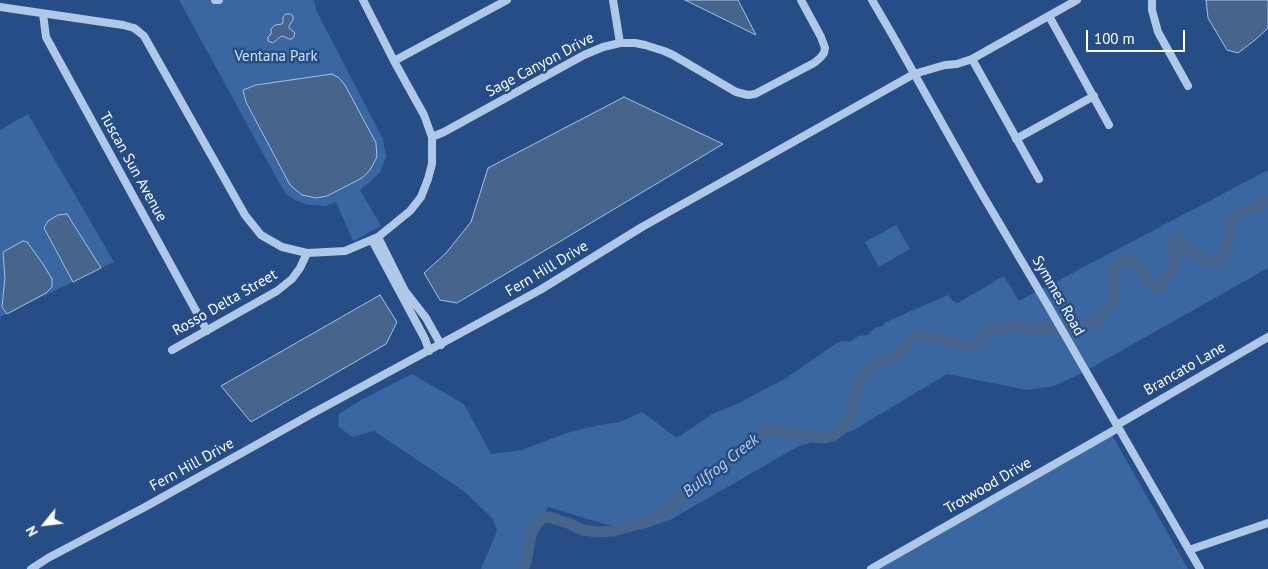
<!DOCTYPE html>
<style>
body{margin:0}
#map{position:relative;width:1268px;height:569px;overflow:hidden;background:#264d85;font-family:"PT Sans",sans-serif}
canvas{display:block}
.north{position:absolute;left:20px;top:499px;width:50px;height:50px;-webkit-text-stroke:4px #264d85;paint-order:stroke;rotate:241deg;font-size:14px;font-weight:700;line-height:20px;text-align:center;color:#fff}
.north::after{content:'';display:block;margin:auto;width:18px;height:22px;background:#fff;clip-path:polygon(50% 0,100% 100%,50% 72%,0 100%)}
.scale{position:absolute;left:1086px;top:30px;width:99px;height:22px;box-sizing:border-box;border:2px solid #fff;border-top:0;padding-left:6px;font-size:15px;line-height:18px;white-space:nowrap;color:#fff;-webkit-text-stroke:4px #264d85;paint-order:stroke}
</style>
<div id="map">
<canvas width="1268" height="569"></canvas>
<div class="north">N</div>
<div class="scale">100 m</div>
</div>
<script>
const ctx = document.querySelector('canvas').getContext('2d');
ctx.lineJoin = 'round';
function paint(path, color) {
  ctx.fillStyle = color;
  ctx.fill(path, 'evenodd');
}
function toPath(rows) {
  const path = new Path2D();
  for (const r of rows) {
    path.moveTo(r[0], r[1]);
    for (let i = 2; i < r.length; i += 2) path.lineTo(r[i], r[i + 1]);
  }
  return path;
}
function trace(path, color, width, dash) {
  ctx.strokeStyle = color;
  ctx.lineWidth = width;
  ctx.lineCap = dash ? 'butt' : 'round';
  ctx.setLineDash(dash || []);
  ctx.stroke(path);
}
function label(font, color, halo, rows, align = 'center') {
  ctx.font = font + ' "PT Sans",sans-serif';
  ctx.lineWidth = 5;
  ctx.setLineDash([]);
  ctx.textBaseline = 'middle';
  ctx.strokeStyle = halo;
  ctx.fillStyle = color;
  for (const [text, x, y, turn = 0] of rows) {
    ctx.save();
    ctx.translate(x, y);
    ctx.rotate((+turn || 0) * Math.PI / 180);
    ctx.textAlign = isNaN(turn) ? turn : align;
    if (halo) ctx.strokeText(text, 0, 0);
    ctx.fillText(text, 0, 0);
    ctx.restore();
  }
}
const green = toPath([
 [179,0,314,0,317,12,383,139,386,157,380,172,370,182,360,190,381,226,353,241,336,202,325,206,309,205,297,201,287,195,282,188],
 [28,114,114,262,101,268,67,214,44,228,73,282,14,310,45,293,3,252,5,278,2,307,7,314,0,317,0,130],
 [1268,170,1268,268,1089,369,1042,289],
 [896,225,910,249,879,267,865,242],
 [1004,276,1019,301,1036,292,1082,373,1054,386,1027,390,947,374,852,431,799,446,670,520,641,530,608,525,548,507,523,569,481,569,497,531,493,519,466,493,374,431,352,437,338,426,339,414,363,399,412,374,464,404,491,454,522,450,567,433,599,425,620,422,642,412,677,438,714,413,737,404,788,377,835,344,843,341,850,342,858,336,868,335,874,328,882,326,886,322,948,295,953,301,958,303],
 [1112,435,1188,569,877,569]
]);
const water = toPath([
 [685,0,738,0,756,35,685,0],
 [1206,0,1268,0,1268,28,1255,40,1238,53,1227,50,1208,18,1206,0],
 [286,14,290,14,293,16,293,20,289,26,289,28,295,33,294,36,292,39,289,39,283,36,280,37,273,43,268,41,268,37,271,34,271,29,275,25,282,24,283,22,283,17,286,14],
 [332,74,339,78,345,85,376,143,377,157,370,170,362,178,327,196,316,198,302,195,290,185,246,102,243,90,256,85,332,74],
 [624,97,723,144,457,303,440,300,424,273,446,253,471,222,488,168,624,97],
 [67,214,101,268,73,282,44,228,48,221,58,215,67,214],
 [23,241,27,242,43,264,52,279,52,287,46,293,7,314,2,307,5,278,3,252,23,241],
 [380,295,397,322,386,344,251,422,221,386,380,295]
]);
const river = toPath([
 [523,569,526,562,532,531,542,518,549,517,568,523,582,530,598,532,614,531,657,518,678,501,698,483,739,454,762,433,768,430,822,438,833,436,842,429,850,419,854,394,867,370,873,364,882,362,899,353,911,339,915,336,925,335,959,344,972,346,979,342,990,328,1007,328,1014,326,1040,329,1077,327,1082,326,1087,323,1098,323,1102,318,1116,297,1113,286,1114,267,1120,261,1127,260,1133,261,1142,268,1146,280,1153,288,1157,289,1160,288,1166,275,1173,269,1176,260,1176,254,1173,249,1175,240,1179,238,1183,240,1186,247,1194,253,1210,262,1217,262,1220,260,1225,250,1228,246,1230,240,1229,224,1234,217,1251,208,1259,206,1264,202,1268,200]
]);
const minor = toPath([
 [215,0,219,0],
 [613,0,620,43],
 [872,0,893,36,979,189,1047,304,1200,569],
 [1152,0,1152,10,1158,32,1188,86],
 [0,7,123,25,134,28,138,31,144,36,245,215,261,235,282,247,307,253,345,251,378,237,410,211,421,197,428,179,432,164,432,137,424,115,394,61,363,0],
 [43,14,46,37,207,331],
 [1049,16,1109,125],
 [972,59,1039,179],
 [394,61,507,0],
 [432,137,444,132,584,55,603,47,620,43,635,43,645,45,664,51,673,55,736,92,748,95,755,94,814,63,820,58,824,53,825,48,821,37,801,0],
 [1016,139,1094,96],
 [378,237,405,291,426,318,441,345],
 [372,240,425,339,429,351],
 [172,350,277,291,292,279,300,268,307,253],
 [1117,425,1268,337],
 [1189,550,1268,523],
 [31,569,48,558,145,507,315,412,540,290,642,227,914,74,945,65,957,64,972,59,1077,0],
 [871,569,1118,428]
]);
const parkNames = [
 ["Ventana Park",276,57]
];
const streetNames = [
 ["Sage Canyon Drive",540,65,-28],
 ["Tuscan Sun Avenue",133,167,61],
 ["Fern Hill Drive",547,269,-31],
 ["Symmes Road",1058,296,60],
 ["Rosso Delta Street",225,303,-30],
 ["Brancato Lane",1185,369,-30],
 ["Fern Hill Drive",192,465,-29],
 ["Trotwood Drive",988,486,-30]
];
const waterNames = [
 ["Bullfrog Creek",721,466,-38]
];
paint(green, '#3a67a2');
paint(water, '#47648c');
trace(water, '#a4c2e9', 1);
trace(river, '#47648c', 11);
trace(minor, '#b0c8e8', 8);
label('15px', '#d4e3f6', '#264d85', parkNames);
label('15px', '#fff', '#264d85', streetNames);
label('italic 16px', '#bbd2ef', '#264d85', waterNames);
</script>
